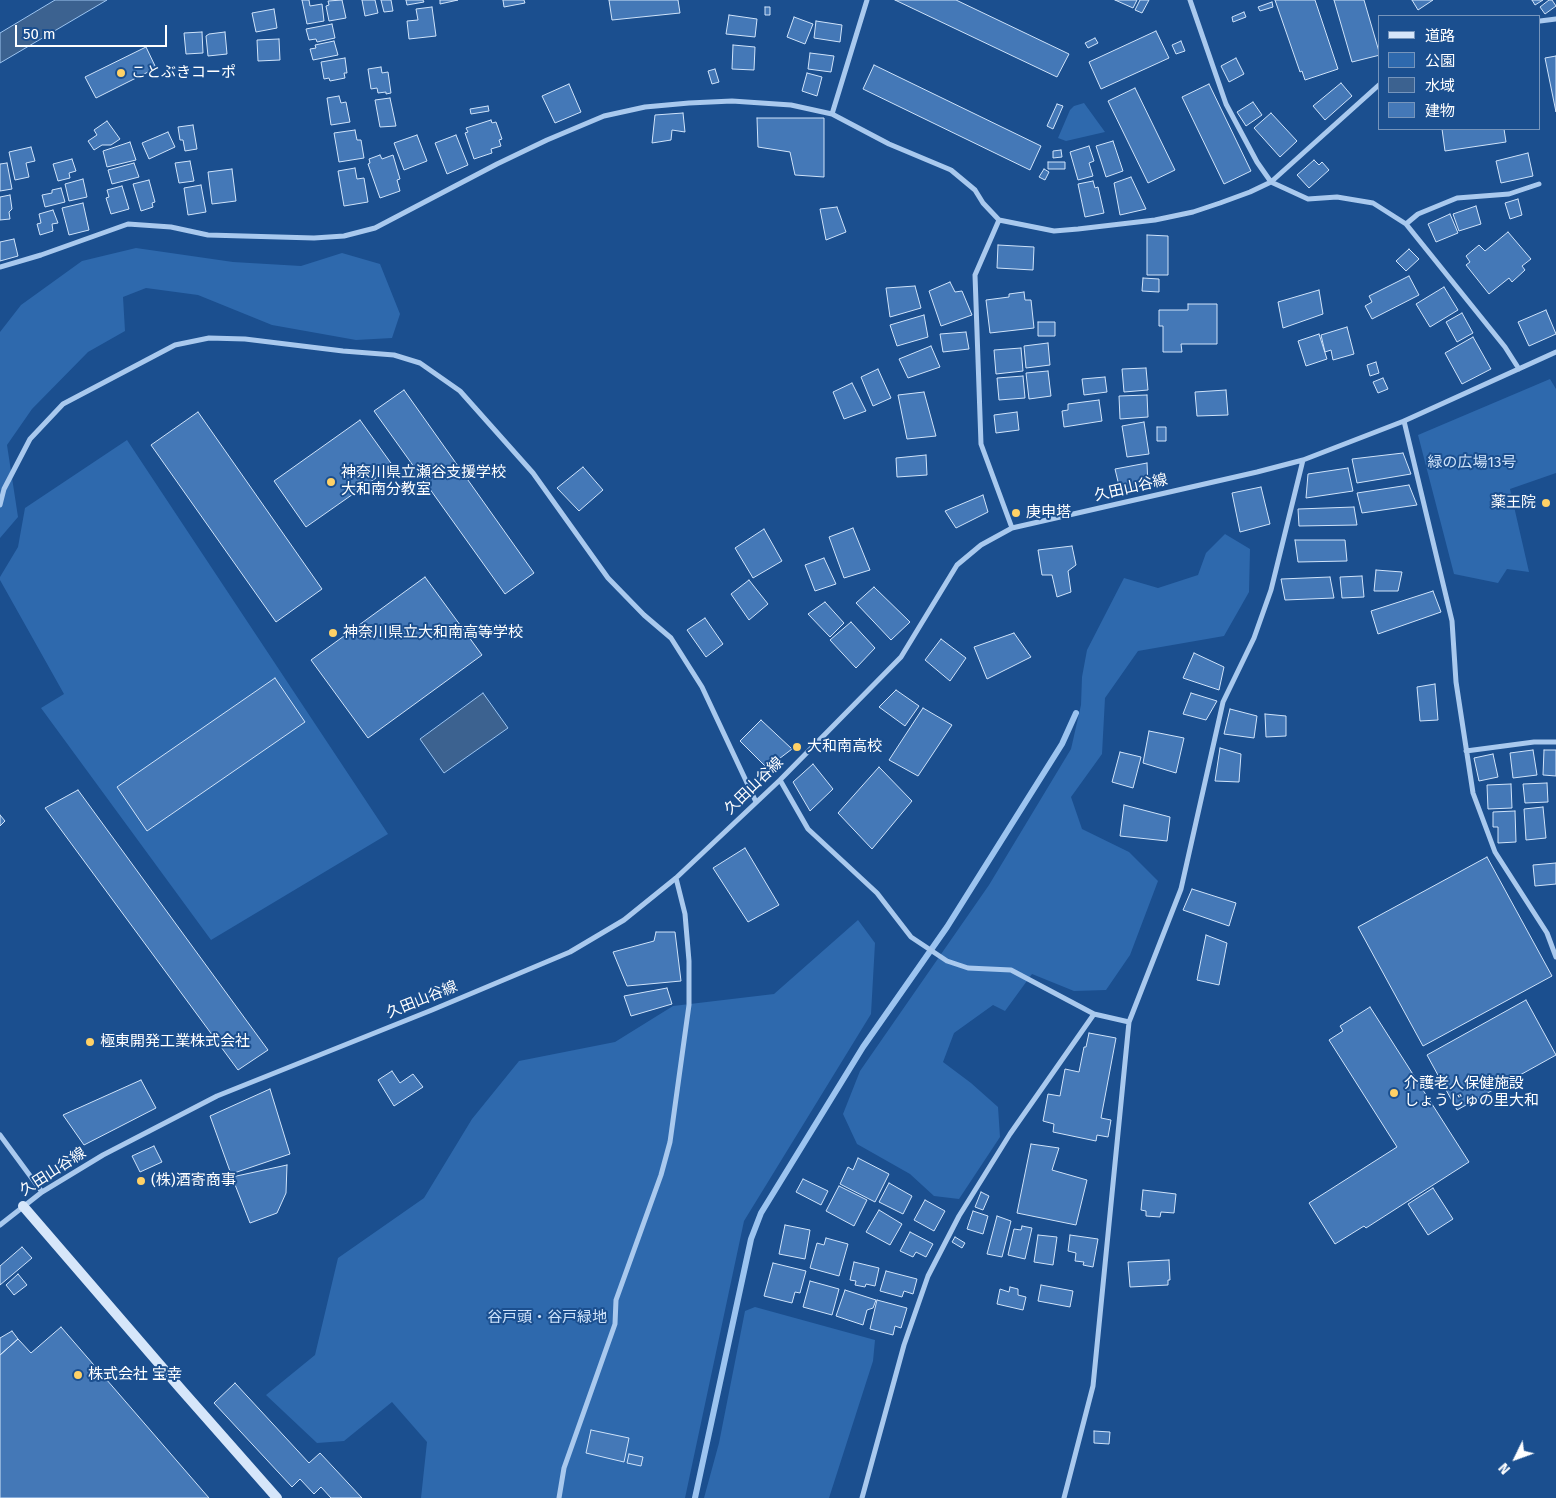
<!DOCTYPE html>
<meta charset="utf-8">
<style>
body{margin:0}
#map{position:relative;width:1556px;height:1498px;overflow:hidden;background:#1b4f8f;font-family:"Fira Sans","Noto Sans JP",sans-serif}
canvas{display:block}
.legend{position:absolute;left:1378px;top:15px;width:162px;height:115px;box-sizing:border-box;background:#1b4f8f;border:1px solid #7695bc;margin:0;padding:6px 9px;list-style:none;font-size:15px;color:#fff}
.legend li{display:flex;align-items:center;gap:10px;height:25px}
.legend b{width:25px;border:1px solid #7695bc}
.north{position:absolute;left:1491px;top:1433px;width:50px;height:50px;-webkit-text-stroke:4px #1b4f8f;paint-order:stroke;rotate:228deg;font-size:14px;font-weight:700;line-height:20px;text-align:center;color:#fff}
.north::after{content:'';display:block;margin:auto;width:18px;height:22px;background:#fff;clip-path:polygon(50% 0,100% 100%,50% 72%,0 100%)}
.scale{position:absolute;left:15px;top:25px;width:152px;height:22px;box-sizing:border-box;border:2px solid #fff;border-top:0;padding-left:6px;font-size:15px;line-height:18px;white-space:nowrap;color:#fff;-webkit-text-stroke:4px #1b4f8f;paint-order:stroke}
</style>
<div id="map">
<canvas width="1556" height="1498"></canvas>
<ul class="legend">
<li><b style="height:6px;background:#d6e6fa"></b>道路</li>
<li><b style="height:14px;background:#2e69ad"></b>公園</li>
<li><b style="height:14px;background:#3c6290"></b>水域</li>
<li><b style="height:14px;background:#4478b7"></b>建物</li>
</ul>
<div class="north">N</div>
<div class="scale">50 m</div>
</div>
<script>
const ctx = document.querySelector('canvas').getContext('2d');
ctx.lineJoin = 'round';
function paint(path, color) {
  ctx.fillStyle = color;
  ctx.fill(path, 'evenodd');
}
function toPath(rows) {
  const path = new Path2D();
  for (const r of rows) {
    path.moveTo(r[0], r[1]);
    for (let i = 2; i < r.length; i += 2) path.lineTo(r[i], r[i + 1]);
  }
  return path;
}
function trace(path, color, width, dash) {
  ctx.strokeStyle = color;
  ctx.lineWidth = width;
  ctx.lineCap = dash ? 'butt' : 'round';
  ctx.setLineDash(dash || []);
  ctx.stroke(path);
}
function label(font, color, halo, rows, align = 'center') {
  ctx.font = font + ' "Fira Sans","Noto Sans JP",sans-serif';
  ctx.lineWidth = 4;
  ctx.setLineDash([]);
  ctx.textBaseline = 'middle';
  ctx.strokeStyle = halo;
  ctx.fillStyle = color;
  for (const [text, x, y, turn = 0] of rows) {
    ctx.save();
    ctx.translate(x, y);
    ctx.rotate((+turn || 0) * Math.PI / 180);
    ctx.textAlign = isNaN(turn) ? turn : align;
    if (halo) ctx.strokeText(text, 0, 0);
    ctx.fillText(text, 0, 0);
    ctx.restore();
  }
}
const green = toPath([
 [1084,103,1105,132,1066,141,1058,138,1070,110,1074,106],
 [136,248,233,262,301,266,342,253,380,264,400,314,392,338,356,340,272,325,198,295,146,288,123,297,125,331,88,352,32,409,7,445,18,517,0,538,0,332,21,305,82,261],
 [1550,379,1556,389,1556,473,1510,489,1529,572,1507,569,1498,583,1454,574,1418,435],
 [127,440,388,834,211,940,41,708,64,694,0,580,0,577,18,547,25,508],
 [1225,534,1250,549,1249,592,1224,636,1138,651,1105,698,1102,754,1071,797,1082,829,1129,852,1158,881,1130,955,1106,990,1074,991,1032,974,1005,1011,993,1005,954,1033,943,1062,971,1083,998,1107,1000,1137,959,1199,934,1196,910,1174,857,1144,843,1114,860,1071,989,885,1071,749,1081,705,1082,677,1087,650,1124,578,1158,588,1198,575,1206,553],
 [858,920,875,943,871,1014,744,1221,685,1498,421,1498,427,1442,392,1402,344,1441,317,1443,266,1395,315,1355,338,1258,424,1198,472,1119,519,1061,615,1042,673,1006,774,994],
 [755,1307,875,1340,873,1361,829,1498,704,1498,719,1443,745,1311]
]);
const water = toPath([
 [55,0,107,0,0,63,0,33,55,0],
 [483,693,508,728,444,773,420,739,483,693]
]);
const stream = toPath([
 [695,1498,751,1239,761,1213,863,1047,947,927,1062,744,1076,713]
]);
const building = toPath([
 [302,0,309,0,310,6,322,4,324,21,307,24,302,0],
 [342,0,346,18,329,21,326,6,329,5,328,1,342,0],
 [362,0,375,0,378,13,365,16,362,0],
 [381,0,391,0,393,11,384,12,381,0],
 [406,0,423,0,424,2,407,5,406,0],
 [440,0,458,0,440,4,440,0],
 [503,0,524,0,525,3,504,7,503,0],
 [609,0,678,0,680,13,612,20,609,0],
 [895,0,956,0,1069,54,1057,77,895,0],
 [1115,0,1137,0,1133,8,1115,0],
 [1140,0,1149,0,1142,13,1135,10,1140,0],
 [1275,0,1315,0,1338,69,1305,80,1302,71,1300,72,1275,0],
 [1334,0,1364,0,1380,55,1352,62,1334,0],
 [1412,0,1433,0,1418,10,1412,0],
 [1532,0,1543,0,1535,5,1532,0],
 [1549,0,1552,0,1556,6,1545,14,1540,7,1549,0],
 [1272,2,1273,7,1260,11,1258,7,1272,2],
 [432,7,436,36,409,39,407,21,418,20,416,9,432,7],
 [765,7,770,7,770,15,765,15,765,7],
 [274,9,277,28,256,32,252,13,274,9],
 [1244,12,1246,17,1233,22,1232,17,1244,12],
 [729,15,757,19,755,37,726,34,729,15],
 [794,17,813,24,805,44,787,37,794,17],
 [816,21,842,25,840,42,814,38,816,21],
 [332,24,335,38,317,42,316,39,309,40,306,29,332,24],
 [1156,31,1169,58,1101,89,1089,62,1156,31],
 [202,32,203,53,186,54,184,33,202,32],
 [225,32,227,54,208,56,206,36,209,34,225,32],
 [1095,38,1098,43,1088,48,1085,43,1095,38],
 [279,39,280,60,258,61,257,40,279,39],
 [334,41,338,55,313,60,310,49,316,48,315,45,334,41],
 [1181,41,1185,51,1176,54,1172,45,1181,41],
 [733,45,755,47,754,70,732,69,733,45],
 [146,47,156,68,96,98,85,77,146,47],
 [810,53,834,56,831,72,808,69,810,53],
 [1556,56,1556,112,1545,58,1556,56],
 [345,58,347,73,344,73,345,78,330,81,329,78,324,79,321,62,345,58],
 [1236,58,1244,74,1229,82,1221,66,1236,58],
 [874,65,1041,146,1030,170,863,89,874,65],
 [381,67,382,73,388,72,391,93,386,94,386,92,378,93,377,88,371,89,368,69,381,67],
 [715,69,719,82,712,84,708,71,715,69],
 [807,73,822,77,817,96,802,91,807,73],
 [1341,83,1352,96,1325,120,1313,106,1341,83],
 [569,84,581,112,555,123,542,96,569,84],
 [1209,84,1251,171,1224,184,1182,97,1209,84],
 [1135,88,1175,170,1148,183,1108,101,1135,88],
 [339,96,341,103,346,102,350,122,331,125,327,98,339,96],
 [390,98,396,126,380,127,375,100,390,98],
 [1253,102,1262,115,1246,126,1237,112,1253,102],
 [1057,104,1063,106,1053,129,1047,126,1057,104],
 [488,106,489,111,471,114,470,109,488,106],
 [683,113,685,132,672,130,671,140,652,143,655,115,683,113],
 [1271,113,1297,141,1280,157,1254,128,1271,113],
 [757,118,824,118,824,177,795,175,790,152,758,147,757,118],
 [491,120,492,123,496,122,502,139,499,140,501,146,491,149,492,153,474,159,465,133,468,132,466,128,491,120],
 [107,121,120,139,111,145,102,145,94,150,88,141,97,135,94,130,107,121],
 [193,125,197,149,185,151,183,140,180,140,178,127,193,125],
 [1442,129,1504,129,1506,142,1445,151,1442,129],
 [355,130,357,140,361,140,364,158,339,162,334,133,355,130],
 [168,132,175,147,149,159,142,143,168,132],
 [417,135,427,161,404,170,394,143,417,135],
 [456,135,468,165,447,174,435,143,456,135],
 [1113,141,1123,171,1106,177,1096,146,1113,141],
 [130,142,136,160,107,167,103,151,130,142],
 [1089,146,1094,161,1089,163,1093,176,1078,180,1070,152,1089,146],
 [31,147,35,161,26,163,29,177,15,180,9,152,31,147],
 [1061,150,1062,157,1053,158,1053,151,1061,150],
 [1528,153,1533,176,1501,183,1496,161,1528,153],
 [380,155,382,159,393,155,400,179,397,180,400,191,380,198,368,164,370,163,369,159,380,155],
 [72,159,76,171,69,173,70,178,58,181,53,164,72,159],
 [1314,160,1319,165,1322,162,1329,170,1309,188,1297,175,1314,160],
 [190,161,194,181,179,183,175,163,190,161],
 [1048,162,1065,162,1065,169,1048,169,1048,162],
 [7,163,12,189,0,191,0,164,7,163],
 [134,163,139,177,112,184,108,170,134,163],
 [355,168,357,179,364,178,368,202,344,206,338,171,355,168],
 [232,169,236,201,212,204,208,172,232,169],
 [1044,169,1049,172,1045,180,1039,177,1044,169],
 [1131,177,1146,209,1120,215,1114,183,1131,177],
 [83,179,87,197,69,201,65,184,83,179],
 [149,180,155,202,152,203,153,207,141,211,133,184,149,180],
 [1093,181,1095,188,1098,187,1104,213,1085,217,1078,184,1093,181],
 [201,185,206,212,188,215,184,188,201,185],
 [122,186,129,209,111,214,106,198,109,197,107,190,122,186],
 [61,188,65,202,45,207,42,195,52,193,52,190,61,188],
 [10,195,12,209,9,212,10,219,0,220,0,197,10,195],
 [1518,199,1522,215,1510,219,1505,203,1518,199],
 [83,203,89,230,69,235,62,208,83,203],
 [1476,206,1481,224,1459,231,1453,214,1476,206],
 [837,207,846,232,826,240,820,209,837,207],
 [53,210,58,223,52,224,53,231,40,235,37,224,41,223,39,214,53,210],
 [1450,214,1458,233,1436,242,1428,224,1450,214],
 [1508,232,1531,259,1522,266,1525,270,1512,282,1509,278,1489,294,1466,265,1470,262,1466,256,1479,245,1485,251,1508,232],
 [1147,235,1168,236,1168,275,1147,275,1147,235],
 [14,239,18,256,0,261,0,242,14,239],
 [998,245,1034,247,1033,270,997,268,998,245],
 [1409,249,1419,259,1406,271,1396,261,1409,249],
 [1409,276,1419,295,1372,319,1365,306,1372,302,1369,296,1409,276],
 [1143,278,1159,279,1159,292,1142,291,1143,278],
 [950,282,955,292,962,291,972,315,941,326,929,291,950,282],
 [915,286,921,308,890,317,886,288,915,286],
 [1444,287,1458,310,1430,327,1416,304,1444,287],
 [1319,290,1323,314,1283,328,1278,302,1319,290],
 [1024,292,1025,300,1031,300,1034,328,990,333,986,300,1009,297,1009,294,1024,292],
 [1188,304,1217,304,1217,344,1181,344,1182,352,1163,352,1163,326,1159,326,1159,310,1188,310,1188,304],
 [1546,310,1556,334,1529,346,1518,322,1546,310],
 [1462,313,1473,333,1457,342,1446,322,1462,313],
 [924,315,928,337,897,346,890,325,924,315],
 [1038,322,1055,322,1055,336,1038,336,1038,322],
 [1347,327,1354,354,1333,360,1331,350,1325,352,1321,335,1347,327],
 [966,332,969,349,943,352,940,334,966,332],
 [1319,334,1327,359,1306,366,1298,341,1319,334],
 [1473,337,1491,369,1462,384,1445,353,1473,337],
 [1048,343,1050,365,1026,368,1024,346,1048,343],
 [931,346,940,367,908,378,899,359,931,346],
 [1021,348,1023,371,996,374,994,350,1021,348],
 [1376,362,1379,373,1370,376,1367,365,1376,362],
 [1146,368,1148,390,1124,392,1122,369,1146,368],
 [878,369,891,398,873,406,861,377,878,369],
 [1048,371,1051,396,1029,399,1026,373,1048,371],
 [1023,376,1025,398,999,400,997,378,1023,376],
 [1105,377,1107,392,1084,395,1082,379,1105,377],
 [1383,378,1388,389,1378,393,1373,382,1383,378],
 [852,383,866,411,844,419,833,392,852,383],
 [404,390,534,573,505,594,374,411,404,390],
 [1226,390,1228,415,1197,416,1195,392,1226,390],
 [924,392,936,436,907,439,898,395,924,392],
 [1147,395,1148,417,1120,419,1119,396,1147,395],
 [1099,400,1102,421,1064,427,1062,411,1068,410,1068,404,1099,400],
 [198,412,322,589,276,622,151,445,198,412],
 [1017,412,1019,430,996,433,994,415,1017,412],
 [360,420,393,466,306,527,274,481,360,420],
 [1144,422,1149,454,1127,457,1122,426,1144,422],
 [1157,427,1166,427,1166,441,1157,441,1157,427],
 [1403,453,1411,474,1357,483,1352,459,1403,453],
 [926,455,927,475,897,477,896,458,926,455],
 [1147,463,1148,484,1120,490,1115,469,1147,463],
 [583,467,603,490,579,511,557,488,583,467],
 [1348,468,1353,491,1306,498,1308,474,1348,468],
 [1409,485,1417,505,1362,513,1357,493,1409,485],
 [1261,487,1270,524,1240,532,1232,493,1261,487],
 [983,495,988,512,956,528,945,511,983,495],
 [1354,507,1357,525,1299,526,1298,509,1354,507],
 [853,528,870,570,844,578,829,537,853,528],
 [764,529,782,561,753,578,735,548,764,529],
 [1295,540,1345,540,1347,561,1298,562,1295,540],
 [1072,546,1076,565,1068,571,1071,592,1057,597,1052,575,1042,575,1038,550,1072,546],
 [824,558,836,584,815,591,805,565,824,558],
 [1376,570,1402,572,1398,591,1374,591,1376,570],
 [1362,576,1364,597,1342,598,1340,577,1362,576],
 [425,577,482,655,368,738,311,660,425,577],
 [1330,577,1334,598,1285,600,1281,579,1330,577],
 [749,580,768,604,749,620,731,594,749,580],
 [874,587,910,622,891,640,856,603,874,587],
 [1433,591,1441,612,1378,634,1371,611,1433,591],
 [825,602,844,623,830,637,808,614,825,602],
 [705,618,723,644,706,657,687,630,705,618],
 [851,622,875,648,856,668,830,640,851,622],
 [1014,633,1031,657,987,679,974,647,1014,633],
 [941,639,966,658,950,681,925,660,941,639],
 [1194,653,1224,667,1219,690,1183,678,1194,653],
 [275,678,305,722,147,831,117,787,275,678],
 [1435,684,1438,720,1420,721,1417,687,1435,684],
 [896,690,919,706,905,726,879,707,896,690],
 [1191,693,1217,701,1206,720,1183,714,1191,693],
 [923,708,952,725,918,776,889,760,923,708],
 [1230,709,1257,716,1254,738,1224,734,1230,709],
 [1265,714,1286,716,1286,736,1266,737,1265,714],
 [761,720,792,749,767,768,740,741,761,720],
 [1149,731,1184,738,1176,773,1143,763,1149,731],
 [1220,748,1241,754,1239,782,1215,781,1220,748],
 [1533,750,1537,775,1513,778,1510,753,1533,750],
 [1544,750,1556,750,1556,776,1543,775,1544,750],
 [1120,752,1141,757,1133,788,1112,782,1120,752],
 [1493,754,1498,777,1479,781,1474,758,1493,754],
 [813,764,833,789,810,811,793,782,813,764],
 [879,767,912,801,872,849,838,813,879,767],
 [1547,783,1548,802,1525,803,1523,784,1547,783],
 [1511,784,1512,808,1488,809,1487,785,1511,784],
 [78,790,268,1050,238,1070,45,808,78,790],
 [1124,805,1170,817,1167,841,1120,836,1124,805],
 [1543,807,1546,838,1526,840,1524,809,1543,807],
 [1515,811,1516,842,1498,843,1498,827,1493,827,1493,812,1515,811],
 [0,815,5,821,0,826,0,815],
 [745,848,779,905,748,922,713,868,745,848],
 [1487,857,1552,976,1423,1046,1358,927,1487,857],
 [1556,863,1556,884,1535,886,1533,865,1556,863],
 [1192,889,1236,903,1229,926,1183,910,1192,889],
 [656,932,675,932,681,981,627,986,613,952,654,941,656,932],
 [1206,935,1227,943,1219,985,1197,980,1206,935],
 [667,988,672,1004,631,1016,624,996,667,988],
 [1526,1000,1556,1055,1457,1110,1427,1055,1526,1000],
 [1370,1007,1469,1162,1366,1228,1364,1226,1335,1244,1309,1203,1397,1147,1329,1040,1343,1031,1340,1026,1370,1007],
 [1089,1033,1116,1038,1101,1118,1111,1120,1108,1137,1097,1135,1096,1141,1053,1132,1054,1124,1043,1121,1048,1094,1060,1096,1065,1069,1079,1072,1084,1047,1086,1047,1089,1033],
 [392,1071,400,1083,413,1074,423,1087,394,1106,378,1080,392,1071],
 [141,1080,156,1108,84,1145,63,1115,141,1080],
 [270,1089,290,1154,231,1174,210,1116,270,1089],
 [1031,1144,1059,1148,1052,1170,1087,1180,1076,1225,1017,1213,1031,1144],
 [154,1146,162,1162,140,1172,132,1156,154,1146],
 [858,1158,889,1174,875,1202,840,1184,848,1167,853,1170,858,1158],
 [287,1165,286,1193,277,1213,250,1223,232,1177,287,1165],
 [803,1179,828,1191,821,1205,796,1192,803,1179],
 [889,1183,912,1196,903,1214,879,1202,889,1183],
 [839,1186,867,1200,854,1226,826,1211,839,1186],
 [1433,1188,1453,1219,1428,1235,1408,1204,1433,1188],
 [1143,1190,1176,1194,1174,1213,1161,1212,1160,1217,1146,1216,1146,1211,1141,1210,1143,1190],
 [981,1192,989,1196,983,1210,975,1207,981,1192],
 [925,1200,945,1211,934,1231,914,1220,925,1200],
 [879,1210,902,1224,890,1245,866,1232,879,1210],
 [973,1211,988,1216,983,1234,967,1229,973,1211],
 [997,1216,1011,1221,1002,1257,987,1254,997,1216],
 [785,1225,810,1230,805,1259,779,1254,785,1225],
 [1022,1226,1032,1228,1025,1259,1008,1255,1014,1229,1021,1230,1022,1226],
 [910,1232,933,1244,926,1257,916,1252,913,1257,900,1251,910,1232],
 [1038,1235,1057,1237,1053,1265,1034,1262,1038,1235],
 [1070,1235,1098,1239,1093,1267,1083,1265,1084,1262,1075,1261,1076,1253,1068,1251,1070,1235],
 [955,1237,965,1243,962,1248,952,1242,955,1237],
 [826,1238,848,1244,839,1276,810,1268,817,1243,824,1245,826,1238],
 [22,1247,32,1258,0,1285,0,1266,22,1247],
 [1169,1260,1170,1280,1168,1280,1168,1285,1130,1287,1128,1262,1169,1260],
 [854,1262,879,1268,875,1286,866,1284,865,1287,855,1285,856,1281,850,1280,854,1262],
 [773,1263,806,1271,800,1293,795,1292,792,1303,764,1296,773,1263],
 [886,1271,917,1279,913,1294,904,1291,902,1297,880,1291,886,1271],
 [18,1274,27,1285,14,1295,6,1285,18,1274],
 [810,1281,839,1289,832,1315,803,1307,810,1281],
 [1041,1285,1073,1291,1070,1307,1038,1301,1041,1285],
 [1010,1287,1018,1289,1018,1295,1026,1297,1023,1310,997,1304,1000,1289,1009,1292,1010,1287],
 [845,1290,876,1300,873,1308,867,1310,863,1325,836,1316,845,1290],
 [877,1300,907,1308,901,1328,895,1326,893,1335,870,1329,877,1300],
 [61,1327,209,1498,0,1498,0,1355,18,1339,31,1353,61,1327],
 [12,1331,18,1339,0,1355,0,1338,12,1331],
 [235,1383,309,1463,320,1453,362,1498,331,1498,321,1487,314,1494,300,1479,292,1487,214,1403,235,1383],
 [591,1430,629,1438,624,1462,586,1453,591,1430],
 [1094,1431,1110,1432,1109,1444,1094,1443,1094,1431],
 [629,1454,643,1457,641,1466,627,1463,629,1454]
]);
const street = toPath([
 [1190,0,1226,104,1257,162,1271,182,1308,199,1337,197,1373,203,1406,224,1505,347,1519,369],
 [1540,21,1556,19],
 [832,114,867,0],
 [999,220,975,275,981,444,1012,528],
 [1406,224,1418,214,1457,198,1509,194,1539,184],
 [0,267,41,255,128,224,171,227,208,235,314,238,344,236,375,228,497,164,547,140,604,116,645,107,689,103,732,101,791,105,832,114,889,144,951,170,975,190,983,203,999,220,1054,231,1078,229,1155,220,1193,212,1220,203,1250,192,1271,182,1380,84],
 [1404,421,1452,621,1456,682,1473,793,1495,852,1547,933,1556,957],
 [0,505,4,489,30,439,63,404,175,345,209,338,245,339,343,351,394,355,420,363,460,391,533,473,608,578,644,615,671,638,702,687,756,802],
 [1466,751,1534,742,1556,742],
 [780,780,808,829,877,893,911,937,947,961,968,968,1011,970,1094,1014,1129,1022],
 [0,1135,42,1192],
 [0,1225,42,1192,103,1155,217,1096,432,1010,570,952,624,920,676,878,780,780,901,657,957,565,981,545,1012,528,1257,472,1303,460,1404,421,1556,352],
 [559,1498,564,1468,615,1324,616,1300,661,1175,670,1142,689,1005,689,961,685,914,676,878],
 [862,1498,904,1345,928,1276,959,1216,1010,1134,1094,1014],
 [1064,1498,1093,1386,1129,1022,1181,889,1223,702,1254,638,1271,590,1303,460]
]);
const secondary = toPath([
 [23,1206,180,1388,277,1498]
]);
const markers = [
 [121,73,5,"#ffd166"],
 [331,482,5,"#ffd166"],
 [1546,503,5,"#ffd166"],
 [1016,513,5,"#ffd166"],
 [333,633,5,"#ffd166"],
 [797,747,5,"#ffd166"],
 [90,1042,5,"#ffd166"],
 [1394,1093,5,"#ffd166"],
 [141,1181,5,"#ffd166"],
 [78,1375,5,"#ffd166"]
];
const poiNames = [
 ["ことぶきコーポ",131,73],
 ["神奈川県立瀬谷支援学校",341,473],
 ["大和南分教室",341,490],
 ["薬王院",1536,503,"right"],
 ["庚申塔",1026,513],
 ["神奈川県立大和南高等学校",343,633],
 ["大和南高校",807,747],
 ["極東開発工業株式会社",100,1042],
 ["介護老人保健施設",1404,1084],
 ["しょうじゅの里大和",1404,1101],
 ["(株)酒寄商事",151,1181],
 ["株式会社 宝幸",88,1375]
];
const parkNames = [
 ["緑の広場13号",1472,463],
 ["谷戸頭・谷戸緑地",547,1318]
];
const streetNames = [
 ["久田山谷線",1131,488,-13],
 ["久田山谷線",754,786,-44],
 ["久田山谷線",422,1000,-22],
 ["久田山谷線",53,1172,-33]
];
paint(green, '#2e69ad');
paint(water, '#3c6290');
trace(water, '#9cc4f0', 1);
trace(stream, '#9cc4f0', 6);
paint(building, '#4478b7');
trace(building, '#cfe3fa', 1);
trace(street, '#a9c9ee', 5);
trace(secondary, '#d6e6fa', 10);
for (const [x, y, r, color] of markers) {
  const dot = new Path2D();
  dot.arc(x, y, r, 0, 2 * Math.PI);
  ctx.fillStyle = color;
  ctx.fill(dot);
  trace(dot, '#1b4f8f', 2);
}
label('15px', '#fff', '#1b4f8f', poiNames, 'left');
label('15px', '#cfe3fa', '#1b4f8f', parkNames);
label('15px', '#fff', '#1b4f8f', streetNames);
</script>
